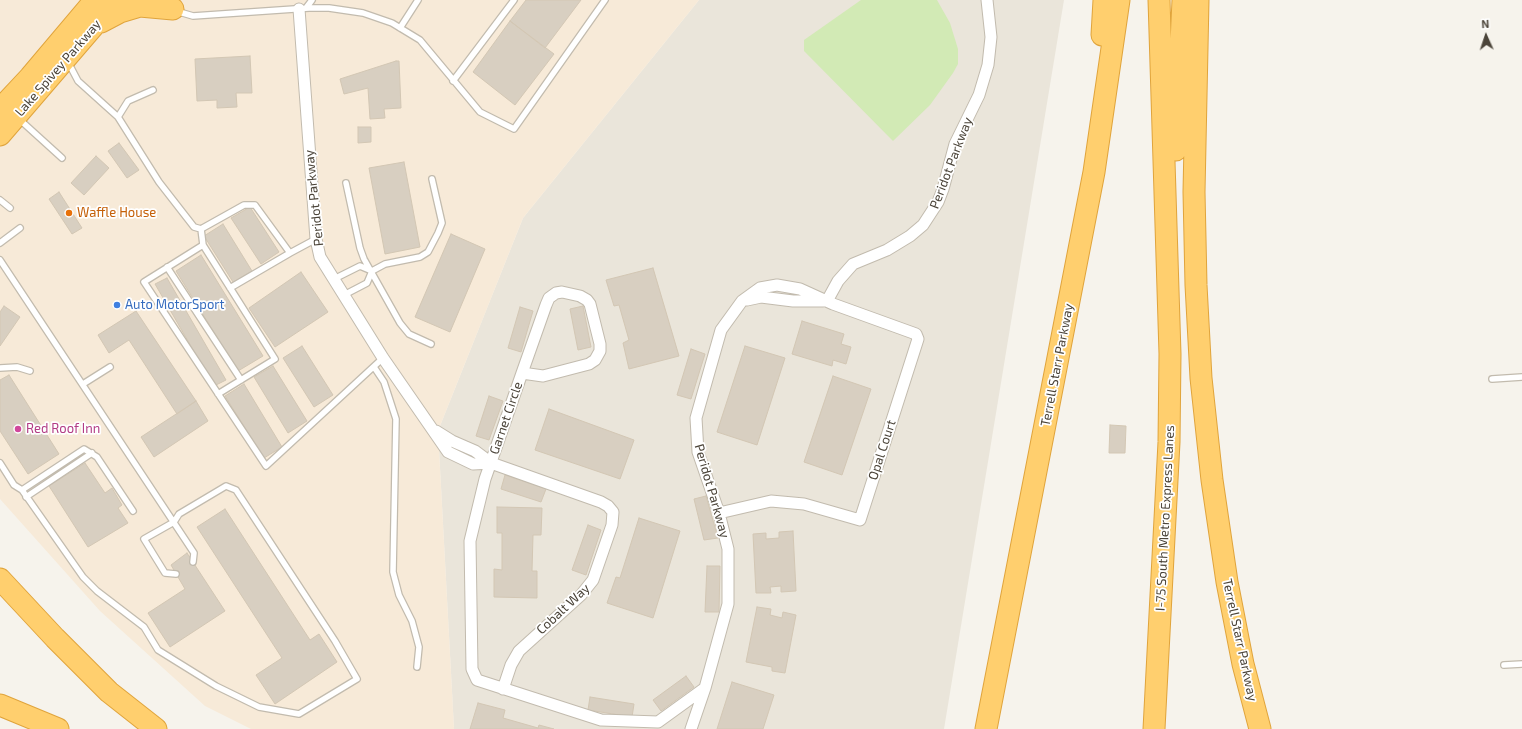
<!DOCTYPE html>
<style>
body{margin:0}
#map{position:relative;width:1522px;height:729px;overflow:hidden;background:#f6f3ec;font-family:"Exo 2",sans-serif}
canvas{display:block}
.north{position:absolute;left:1466px;top:16px;width:40px;height:40px;-webkit-text-stroke:3px #fff;paint-order:stroke;rotate:357deg;font-size:11px;font-weight:700;line-height:16px;text-align:center;color:#4b4439}
.north::after{content:'';display:block;margin:auto;width:14px;height:18px;background:#4b4439;clip-path:polygon(50% 0,100% 100%,50% 72%,0 100%)}
</style>
<div id="map">
<canvas width="1522" height="729"></canvas>
<div class="north">N</div>
</div>
<script>
const ctx = document.querySelector('canvas').getContext('2d');
ctx.lineJoin = 'round';
function paint(path, color) {
  ctx.fillStyle = color;
  ctx.fill(path, 'evenodd');
}
function toPath(rows) {
  const path = new Path2D();
  for (const r of rows) {
    path.moveTo(r[0], r[1]);
    for (let i = 2; i < r.length; i += 2) path.lineTo(r[i], r[i + 1]);
  }
  return path;
}
function trace(path, color, width, dash) {
  ctx.strokeStyle = color;
  ctx.lineWidth = width;
  ctx.lineCap = dash ? 'butt' : 'round';
  ctx.setLineDash(dash || []);
  ctx.stroke(path);
}
function label(font, color, halo, rows, align = 'center') {
  ctx.font = font + ' "Exo 2",sans-serif';
  ctx.lineWidth = 3.5;
  ctx.setLineDash([]);
  ctx.textBaseline = 'middle';
  ctx.strokeStyle = halo;
  ctx.fillStyle = color;
  for (const [text, x, y, turn = 0] of rows) {
    ctx.save();
    ctx.translate(x, y);
    ctx.rotate((+turn || 0) * Math.PI / 180);
    ctx.textAlign = isNaN(turn) ? turn : align;
    if (halo) ctx.strokeText(text, 0, 0);
    ctx.fillText(text, 0, 0);
    ctx.restore();
  }
}
const residential = toPath([
 [699,0,1064,0,944,729,454,729,438,431,523,218]
]);
const commercial = toPath([
 [0,0,699,0,523,218,438,431,454,729,251,729,205,706,100,611,0,499]
]);
const green = toPath([
 [861,0,937,0,950,23,958,49,958,64,953,73,930,105,893,141,804,51,804,40]
]);
const building = toPath([
 [526,0,581,0,545,48,510,21,526,0],
 [510,21,554,54,515,105,473,72,510,21],
 [250,56,252,93,236,93,237,107,217,108,217,100,197,101,195,59,250,56],
 [396,61,399,61,401,108,384,109,385,118,370,119,368,88,344,94,340,79,396,61],
 [358,127,371,127,371,142,358,143,358,127],
 [119,143,139,170,127,178,108,151,119,143],
 [96,156,109,168,84,195,71,183,96,156],
 [404,162,420,247,385,254,369,168,404,162],
 [59,192,82,228,72,234,49,199,59,192],
 [250,207,279,252,261,264,231,218,250,207],
 [223,224,252,271,233,282,204,236,223,224],
 [451,234,485,249,450,332,415,317,451,234],
 [201,255,263,356,238,371,176,271,201,255],
 [653,268,679,356,629,369,623,343,629,340,619,305,614,306,606,280,653,268],
 [301,272,328,312,275,347,249,308,301,272],
 [167,278,226,380,214,386,155,284,167,278],
 [4,306,20,317,0,346,0,312,4,306],
 [583,306,591,347,578,350,570,309,583,306],
 [520,307,533,311,521,352,508,348,520,307],
 [136,311,196,401,177,414,129,340,109,353,98,335,136,311],
 [802,321,844,334,841,344,851,347,846,364,833,360,832,366,792,354,802,321],
 [302,346,333,395,314,407,283,358,302,346],
 [745,346,785,358,757,445,717,432,745,346],
 [691,349,705,354,691,399,677,395,691,349],
 [273,366,307,421,288,433,254,377,273,366],
 [9,375,59,454,28,474,0,431,0,380,9,375],
 [833,376,871,389,842,475,804,462,833,376],
 [244,384,282,447,264,458,225,396,244,384],
 [489,396,503,401,489,440,476,436,489,396],
 [196,401,208,421,154,457,141,437,196,401],
 [549,409,634,440,620,479,535,450,549,409],
 [1110,425,1126,426,1125,453,1109,453,1110,425],
 [85,463,105,493,112,488,122,505,118,508,128,523,88,547,49,486,85,463],
 [505,475,546,489,541,502,501,489,505,475],
 [706,496,718,538,704,540,694,499,706,496],
 [497,507,542,508,541,535,533,535,532,571,537,571,537,598,494,597,494,569,502,570,502,533,497,533,497,507],
 [225,509,310,640,319,634,337,662,275,704,256,675,282,658,197,527,225,509],
 [639,518,680,531,653,618,607,603,616,577,620,578,639,518],
 [588,525,601,530,586,575,572,570,588,525],
 [793,531,796,591,781,592,781,586,770,587,771,593,756,593,753,534,766,533,766,539,779,538,779,532,793,531],
 [187,553,225,611,170,647,148,613,185,589,171,565,187,553],
 [707,566,720,566,719,612,705,612,707,566],
 [757,607,771,609,770,615,782,618,783,612,796,615,785,673,772,671,772,667,746,662,757,607],
 [686,676,694,687,661,711,653,700,686,676],
 [732,682,774,695,763,729,717,729,732,682],
 [590,697,634,704,632,717,588,710,590,697],
 [478,703,505,710,503,718,538,728,539,725,554,729,470,729,478,703]
]);
const lane = toPath([
 [306,8,312,0],
 [176,11,193,16,309,8,329,8,363,13,392,23,420,40,480,112,514,129,605,0],
 [400,28,418,0],
 [68,62,78,81,118,117,159,182,194,227,201,229,244,205,255,205,290,253,316,239],
 [453,81,514,0],
 [118,117,128,101,153,90],
 [19,119,62,158],
 [346,183,360,248,364,259,400,323,409,334,431,344],
 [0,200,10,208],
 [201,229,203,245],
 [0,243,20,228],
 [0,260,194,553,193,562],
 [167,267,241,380],
 [372,271,385,264,420,257,428,252,438,233,442,223,432,179],
 [334,279,360,266,372,271,367,283,344,295],
 [230,288,290,253],
 [374,367,384,382,396,419,393,572,399,595,412,621,419,647,417,667],
 [0,368,17,367,30,371],
 [1492,379,1522,377],
 [83,384,110,367],
 [218,394,275,359,203,245,144,282,266,466,383,358],
 [0,463,14,485,22,490,83,577,97,591,144,627,158,650,216,686,259,707,299,714,357,679,335,641,236,490,226,486,179,514,174,522,144,539,165,573,176,574],
 [22,490,84,449,97,457,133,511],
 [26,497,92,453],
 [1504,665,1522,664]
]);
const street = toPath([
 [299,9,316,239,320,257,383,358,448,452,473,464,491,463],
 [747,300,761,297,793,301,823,301],
 [827,301,838,281,853,264,887,250,910,236,923,225,938,202,943,189,955,144,979,95,988,65,991,37,987,0],
 [522,373,543,376,589,364,595,360,600,351,600,344,590,304,587,300,580,296,562,292,556,293,549,298,546,305,522,373,498,442,485,479,470,541,472,669,477,680,601,720,658,722,705,688,728,604,728,549,719,513,698,452,696,418,721,330,742,301,760,288,777,285,800,289,833,304,916,334,918,339,860,520,804,504,771,501,719,513],
 [436,431,452,441,475,451,491,463,601,502,608,506,613,512,612,525,593,580,581,595,519,651,511,665,503,689],
 [691,729,705,688]
]);
const highway = toPath([
 [1198,0,1194,192,1196,285,1201,378,1212,480,1227,582,1243,664,1260,729],
 [101,22,120,12,140,6,173,9],
 [1102,35,1104,0],
 [0,109,30,77,95,0],
 [0,135,116,0],
 [1176,150,1183,0],
 [0,579,55,638,109,692,156,729],
 [0,705,58,729],
 [986,729,1094,172,1119,0],
 [1154,729,1169,442,1170,354,1159,0]
]);
const markers = [
 [69,213,4,"#e8710a"],
 [117,305,4,"#3f7fe0"],
 [18,429,4,"#d1479c"]
];
const streetNames = [
 ["Lake Spivey Parkway",58,68,-49],
 ["Peridot Parkway",951,163,-69],
 ["Peridot Parkway",314,198,-96],
 ["Terrell Starr Parkway",1057,365,-79],
 ["Garnet Circle",506,418,-71],
 ["Opal Court",882,450,-72],
 ["Peridot Parkway",712,491,74],
 ["I-75 South Metro Express Lanes",1165,518,-87],
 ["Cobalt Way",563,609,-43],
 ["Terrell Starr Parkway",1240,640,78]
];
const foodNames = [
 ["Waffle House",77,213]
];
const shopNames = [
 ["Auto MotorSport",125,305]
];
const hotelNames = [
 ["Red Roof Inn",26,429]
];
paint(residential, '#eae5da');
paint(commercial, '#f7ead8');
paint(green, '#d2eab5');
paint(building, '#d8cfc1');
trace(building, '#d3c7b4', 1);
trace(lane, '#c2bbae', 8);
trace(street, '#c2bbae', 13);
trace(highway, '#e0a43c', 23);
trace(lane, '#fff', 5.5);
trace(street, '#fff', 11);
trace(highway, '#ffcf6e', 21);
for (const [x, y, r, color] of markers) {
  const dot = new Path2D();
  dot.arc(x, y, r, 0, 2 * Math.PI);
  ctx.fillStyle = color;
  ctx.fill(dot);
  trace(dot, '#fff', 1.5);
}
label('13px', '#4b4439', '#fff', streetNames);
label('13px', '#c56008', '#fff', foodNames, 'left');
label('13px', '#366cbe', '#fff', shopNames, 'left');
label('13px', '#b23c85', '#fff', hotelNames, 'left');
</script>
